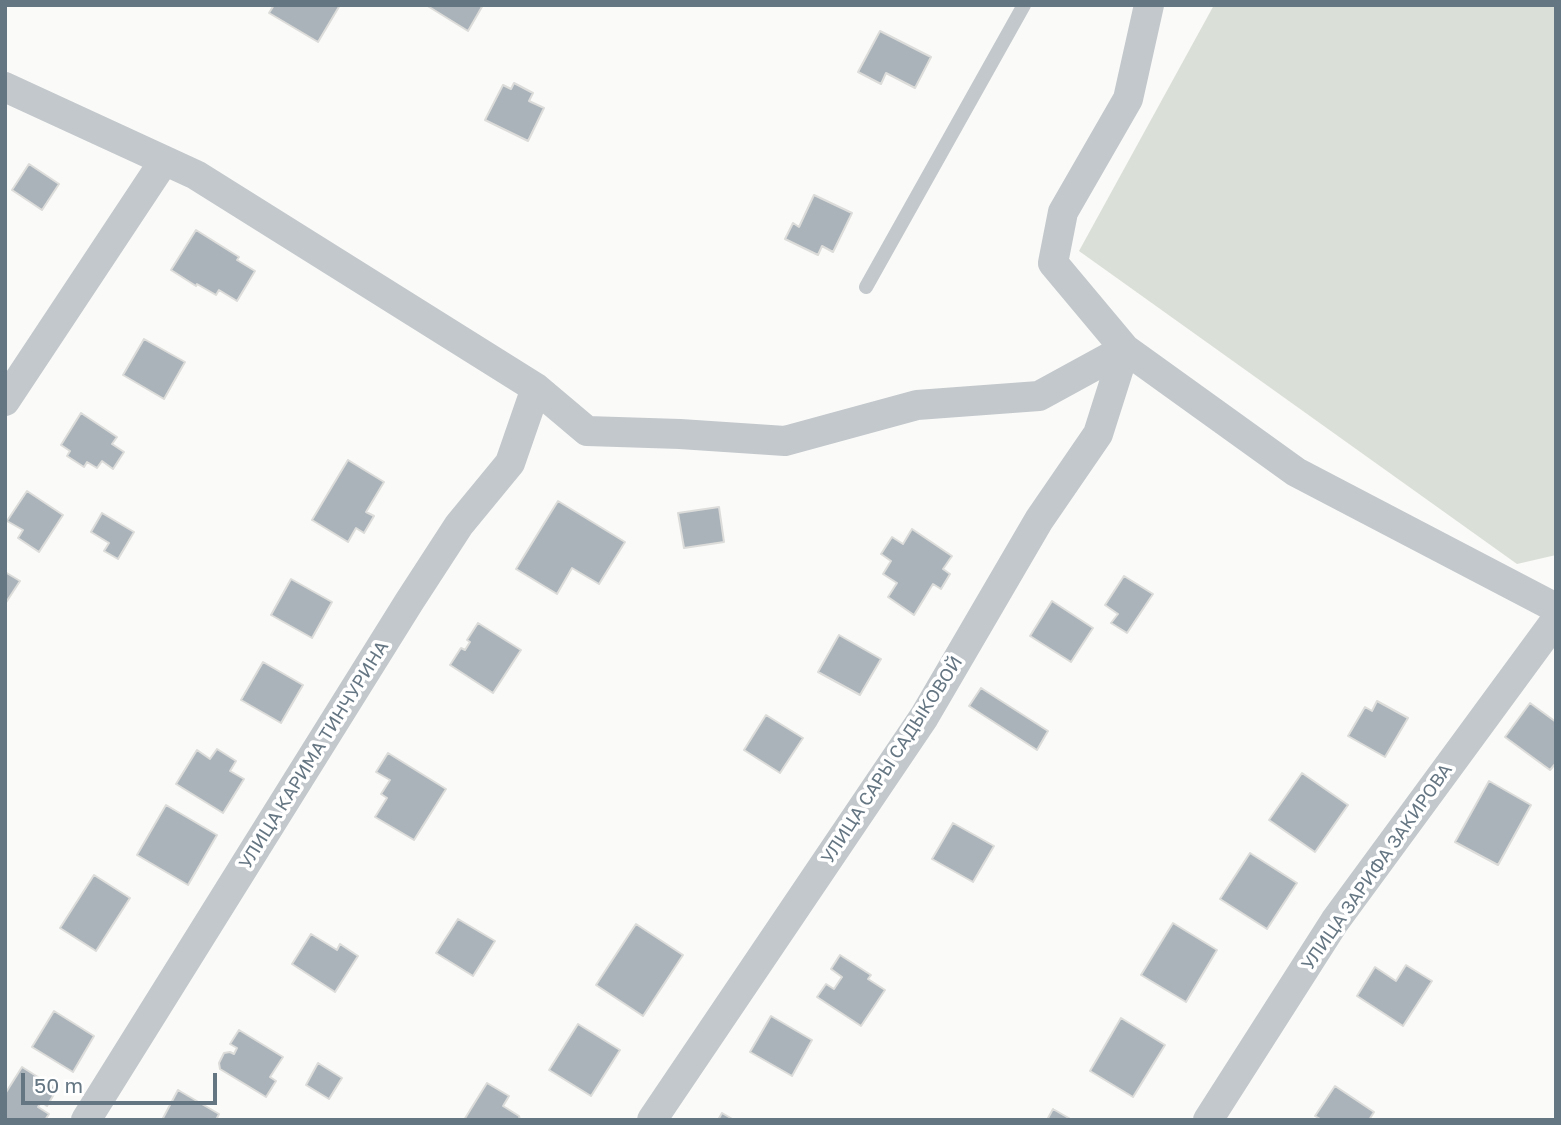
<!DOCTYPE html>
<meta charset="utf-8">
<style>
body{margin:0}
#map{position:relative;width:1561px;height:1125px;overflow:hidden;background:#fafaf8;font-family:"Golos Text",sans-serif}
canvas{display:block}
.frame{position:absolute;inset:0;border:7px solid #657683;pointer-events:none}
.scale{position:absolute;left:21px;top:1073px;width:196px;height:32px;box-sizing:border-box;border:4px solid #657683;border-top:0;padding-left:9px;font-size:21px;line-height:24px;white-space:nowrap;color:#657683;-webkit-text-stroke:5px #fff;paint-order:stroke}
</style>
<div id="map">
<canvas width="1561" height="1125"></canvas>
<div class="frame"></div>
<div class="scale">50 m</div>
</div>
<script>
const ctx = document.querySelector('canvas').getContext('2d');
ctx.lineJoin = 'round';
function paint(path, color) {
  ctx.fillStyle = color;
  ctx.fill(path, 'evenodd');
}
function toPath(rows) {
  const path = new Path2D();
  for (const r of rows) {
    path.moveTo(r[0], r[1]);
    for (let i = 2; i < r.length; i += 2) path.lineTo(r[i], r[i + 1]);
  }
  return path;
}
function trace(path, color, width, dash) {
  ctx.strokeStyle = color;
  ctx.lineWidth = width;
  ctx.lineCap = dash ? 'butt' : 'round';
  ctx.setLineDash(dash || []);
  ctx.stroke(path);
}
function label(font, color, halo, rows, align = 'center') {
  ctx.font = font + ' "Golos Text",sans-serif';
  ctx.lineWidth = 7;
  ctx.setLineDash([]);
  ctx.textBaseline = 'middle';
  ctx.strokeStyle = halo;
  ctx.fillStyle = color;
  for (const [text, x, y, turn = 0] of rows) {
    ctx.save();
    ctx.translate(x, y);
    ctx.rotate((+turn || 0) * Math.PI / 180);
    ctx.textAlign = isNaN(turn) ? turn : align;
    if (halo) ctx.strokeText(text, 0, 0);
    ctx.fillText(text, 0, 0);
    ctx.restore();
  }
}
const green = toPath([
 [1214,5,1556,5,1556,555,1517,564,1079,251]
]);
const building = toPath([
 [274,5,340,5,318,42,269,13,274,5],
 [426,5,483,5,468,31,426,5],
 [880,31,931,57,915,88,886,73,881,84,858,72,880,31],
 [514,83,533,93,529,101,544,108,528,141,485,120,503,85,511,89,514,83],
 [29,164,59,184,42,210,12,190,29,164],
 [814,195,852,213,833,252,822,246,818,255,785,239,793,223,799,227,814,195],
 [196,230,239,257,237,260,255,271,237,301,219,290,216,295,197,284,196,286,171,270,196,230],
 [144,339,185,362,164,399,123,375,144,339],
 [81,413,117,437,112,444,124,452,113,469,102,461,97,468,87,462,84,467,67,456,70,451,61,445,81,413],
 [348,460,384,482,366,512,374,516,364,533,356,528,348,542,312,520,348,460],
 [27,491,63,515,39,552,18,538,23,530,7,521,27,491],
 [558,501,625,542,599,584,572,568,557,594,516,569,558,501],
 [719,507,724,542,684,548,678,513,719,507],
 [102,513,134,532,118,559,104,551,109,543,91,532,102,513],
 [912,529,952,556,943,569,950,574,941,589,933,584,914,615,888,597,897,583,883,574,891,561,881,554,892,537,903,544,912,529],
 [5,572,20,581,5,604,5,572],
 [1124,576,1153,594,1127,633,1111,623,1118,614,1105,605,1124,576],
 [291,579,332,602,312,638,271,615,291,579],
 [1052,601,1093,628,1071,662,1030,636,1052,601],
 [478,623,521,650,493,693,450,665,461,648,465,650,470,642,467,640,478,623],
 [839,635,881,659,860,695,818,672,839,635],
 [263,662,303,685,281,723,241,700,263,662],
 [981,688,1048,731,1037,750,969,706,981,688],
 [1377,701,1408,718,1385,757,1348,736,1365,707,1372,711,1377,701],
 [1530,703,1556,722,1556,763,1550,770,1505,737,1530,703],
 [766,715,803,738,780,773,744,750,766,715],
 [217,749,236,761,230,771,244,779,223,813,176,784,197,750,210,759,217,749],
 [388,753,446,789,414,840,375,817,387,798,381,794,390,780,376,772,388,753],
 [1302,773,1348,805,1315,852,1269,820,1302,773],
 [1489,781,1531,805,1498,865,1455,842,1489,781],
 [166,805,217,835,188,885,137,855,166,805],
 [953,823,994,846,973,882,932,859,953,823],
 [1250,853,1297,883,1267,929,1220,899,1250,853],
 [94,875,130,898,96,951,60,928,94,875],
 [458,919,495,941,473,976,436,953,458,919],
 [1173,923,1217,950,1186,1002,1141,975,1173,923],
 [636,924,683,955,643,1016,596,985,636,924],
 [311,934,337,950,340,944,358,956,335,992,292,964,311,934],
 [840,955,871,975,868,979,885,990,861,1026,817,997,826,984,834,989,842,977,831,969,840,955],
 [1406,965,1432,981,1403,1026,1357,996,1375,967,1396,981,1406,965],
 [54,1011,94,1036,73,1072,32,1047,54,1011],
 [771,1016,812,1040,792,1076,750,1052,771,1016],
 [1121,1018,1165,1045,1133,1097,1090,1071,1121,1018],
 [578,1024,620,1050,591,1096,549,1070,578,1024],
 [239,1030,283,1057,270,1077,276,1081,266,1097,220,1069,219,1063,224,1053,230,1052,234,1054,237,1048,230,1044,239,1030],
 [318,1063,342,1078,329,1099,306,1085,318,1063],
 [22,1067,57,1089,47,1106,41,1102,38,1107,49,1114,45,1120,5,1120,5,1094,22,1067],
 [487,1083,509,1096,503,1106,519,1116,520,1120,464,1120,487,1083],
 [1335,1086,1374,1112,1369,1120,1322,1120,1315,1116,1335,1086],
 [178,1090,219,1114,216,1120,162,1120,178,1090],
 [1053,1109,1072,1120,1047,1120,1053,1109],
 [722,1113,734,1120,718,1120,722,1113]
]);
const lane = toPath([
 [866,287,1024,5]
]);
const street = toPath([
 [5,87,196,175,536,388,587,431,680,434,785,441,917,405,1039,396,1125,349,1296,472,1556,608],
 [5,401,164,161],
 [86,1120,409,602,459,525,510,463,536,388],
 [652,1120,924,717,1039,520,1098,434,1125,349,1053,263,1063,212,1128,99,1149,5],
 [1208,1120,1335,921,1556,620]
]);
const streetNames = [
 ["УЛИЦА КАРИМА ТИНЧУРИНА",314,755,-58],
 ["УЛИЦА САРЫ САДЫКОВОЙ",892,760,-57],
 ["УЛИЦА ЗАРИФА ЗАКИРОВА",1377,867,-55]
];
paint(green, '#dadfd7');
paint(building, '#aab3b9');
trace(building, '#dcdcda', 2);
trace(lane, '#c3c8cc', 14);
trace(street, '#c3c8cc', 30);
label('18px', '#657683', '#fff', streetNames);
</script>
